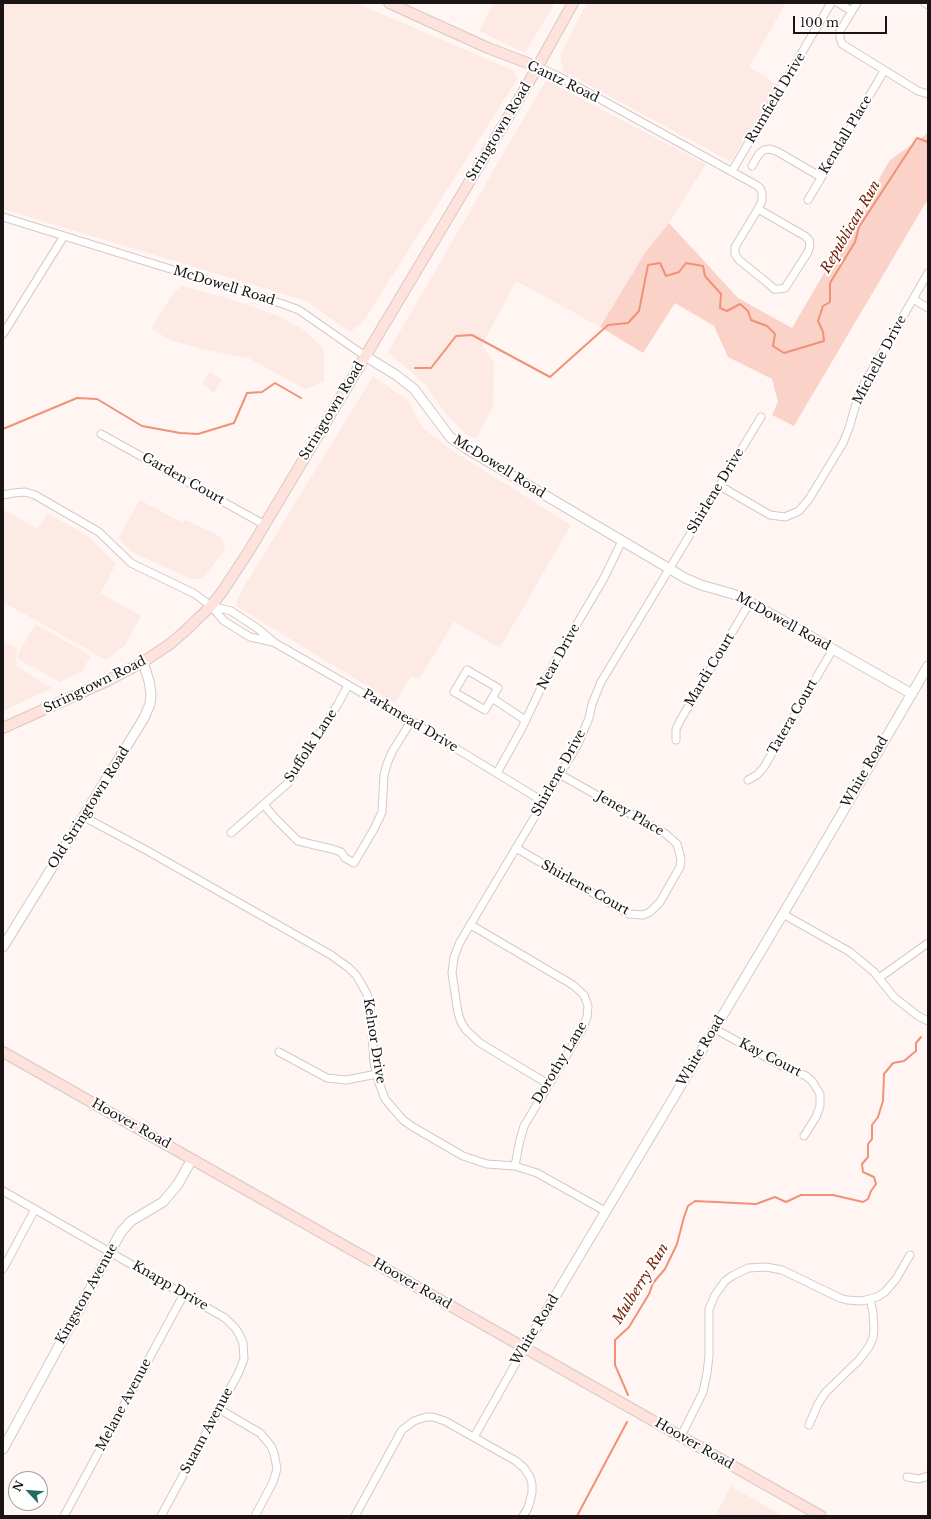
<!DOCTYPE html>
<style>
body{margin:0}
#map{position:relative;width:931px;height:1519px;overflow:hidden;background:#fff6f3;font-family:"Libre Baskerville",serif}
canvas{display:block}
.frame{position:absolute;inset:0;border:4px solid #1a1514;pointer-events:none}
.north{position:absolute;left:8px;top:1471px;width:40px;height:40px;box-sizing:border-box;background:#fff;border:1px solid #a3a1a1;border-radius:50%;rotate:296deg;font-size:11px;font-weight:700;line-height:16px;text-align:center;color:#1a1514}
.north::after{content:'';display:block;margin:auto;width:14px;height:18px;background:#236c66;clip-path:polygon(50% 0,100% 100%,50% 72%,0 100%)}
.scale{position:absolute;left:793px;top:16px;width:94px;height:18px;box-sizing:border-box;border:2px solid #1a1514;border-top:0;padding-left:5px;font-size:12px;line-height:14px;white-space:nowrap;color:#1a1514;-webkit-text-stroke:3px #fff;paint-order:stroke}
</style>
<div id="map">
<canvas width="931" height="1519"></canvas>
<div class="frame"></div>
<div class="north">N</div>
<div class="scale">100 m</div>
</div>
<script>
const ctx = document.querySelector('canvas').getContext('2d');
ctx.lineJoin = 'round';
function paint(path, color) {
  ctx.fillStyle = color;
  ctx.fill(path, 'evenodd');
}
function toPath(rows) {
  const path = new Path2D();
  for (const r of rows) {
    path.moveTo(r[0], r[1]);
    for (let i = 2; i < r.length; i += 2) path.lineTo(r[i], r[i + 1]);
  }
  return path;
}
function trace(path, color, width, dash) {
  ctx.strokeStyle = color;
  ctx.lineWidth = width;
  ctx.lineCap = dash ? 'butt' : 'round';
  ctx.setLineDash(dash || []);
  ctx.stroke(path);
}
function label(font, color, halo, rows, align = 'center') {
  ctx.font = font + ' "Libre Baskerville",serif';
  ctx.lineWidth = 4;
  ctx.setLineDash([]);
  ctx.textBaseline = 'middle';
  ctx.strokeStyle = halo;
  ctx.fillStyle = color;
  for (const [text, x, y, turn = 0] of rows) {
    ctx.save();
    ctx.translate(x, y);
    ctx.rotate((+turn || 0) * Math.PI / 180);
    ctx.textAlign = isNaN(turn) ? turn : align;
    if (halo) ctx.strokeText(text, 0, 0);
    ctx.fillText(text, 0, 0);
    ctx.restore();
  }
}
const built = toPath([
 [3,3,356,3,513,70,518,78,363,322,350,332,306,301,3,209],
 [494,3,555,3,525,53,479,31],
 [587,3,786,3,749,67,778,85,731,162,563,71,560,55],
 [546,80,706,164,669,223,645,253,600,327,516,281,482,345,494,362,493,407,476,439,465,434,443,410,424,383,388,352],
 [182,286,227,298,279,316,304,330,324,349,324,382,305,389,248,358,202,349,169,340,151,328,174,292],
 [210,372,222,380,214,393,202,384],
 [373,376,408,400,423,428,453,451,571,525,500,648,454,622,419,679,411,676,395,703,236,606,240,593],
 [140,500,183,523,186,520,217,535,223,540,225,550,205,575,200,579,191,579,132,552,118,538],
 [3,509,38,529,48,513,89,537,116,564,101,593,141,616,125,645,106,660,3,602],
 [36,624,91,656,81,672,60,682,18,659,18,653],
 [3,641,17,649,16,666,52,688,3,711],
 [731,1486,748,1496,783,1516,715,1516]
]);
const green = toPath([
 [928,133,928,202,925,204,794,426,772,415,778,402,772,379,728,357,714,326,675,303,643,353,600,327,645,253,669,223,738,298,792,328,890,160]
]);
const stream = toPath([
 [415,368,431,368,456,336,472,335,550,377,608,325,628,323,639,311,648,265,660,263,666,276,679,272,686,263,703,266,705,276,721,294,720,308,727,311,740,304,748,311,751,320,767,326,775,334,773,346,784,353,824,341,823,332,818,321,823,306,830,302,830,283,855,242,859,227,917,138,928,142],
 [3,429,77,398,97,399,142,426,180,433,198,434,234,423,247,393,262,392,275,383,301,398],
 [628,1395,615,1365,615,1340,629,1327,649,1294,653,1283,665,1269,677,1244,684,1217,688,1206,695,1201,756,1204,775,1197,786,1202,801,1195,833,1195,863,1202,868,1199,871,1191,876,1184,874,1177,863,1172,862,1164,868,1157,868,1144,872,1139,872,1125,878,1117,883,1101,884,1074,893,1063,904,1061,916,1051,916,1043,921,1037],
 [577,1516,627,1422]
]);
const minor = toPath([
 [838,3,852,11],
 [857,3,840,31,840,38,842,44,918,91,928,94],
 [925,3,928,5],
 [538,67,560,77,756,185,760,188,762,193,762,201,758,209],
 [752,166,759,154,764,150,770,149,778,152,821,177],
 [732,171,831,3],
 [808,200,884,71],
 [758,209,805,236,809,240,810,246,808,252,785,288,780,289,774,289,770,285,739,260,735,254,735,247,758,209],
 [3,217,283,304,299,310,365,356],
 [913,299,928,308],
 [3,334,64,236],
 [101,434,265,525],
 [720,486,770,515,785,517,799,511,809,499,843,443,849,428,858,397,864,384,928,273],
 [3,495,13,493,25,492,35,495,99,532,131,563,195,594,211,606,224,621,250,637,273,642],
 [211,606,231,611,257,628,275,643,411,721,544,802],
 [467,670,498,688,485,710,454,692,467,670],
 [492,698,525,720],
 [676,740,676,729,681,719,750,602],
 [497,773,522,728,540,690,557,658,604,578,622,541],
 [748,780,757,775,764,767,833,649],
 [264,805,276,819,298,841,332,849,341,852,345,858,354,863,374,829,382,812,384,775,387,764,392,752,411,721],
 [84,817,146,850,331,955,349,968,356,975,362,985,367,994,370,1004,374,1063,379,1083,385,1099,403,1120,413,1127,463,1156,487,1164,515,1166,537,1173,605,1211],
 [231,833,288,783,338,704,348,685],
 [516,848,629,914,643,915,650,912,660,902,680,867,681,859,677,844,666,834,561,775],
 [783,914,850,952,874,972,894,997,918,1016,928,1021],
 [471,925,573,985,584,995,588,1006,587,1017,583,1028,524,1126,519,1144,515,1166],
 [879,978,928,943],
 [715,1029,782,1066,806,1076,812,1081,820,1094,820,1106,816,1117,804,1136],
 [279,1052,327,1078,346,1080,377,1074],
 [548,1084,480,1043,466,1030,461,1022,458,1013,452,973,454,957,460,942,578,744,589,718,592,704,601,682,761,417],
 [3,1191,225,1318,236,1329,240,1336,243,1343,244,1359,238,1374,161,1516],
 [3,1269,35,1209],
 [219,1409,260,1433,271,1446,274,1453,277,1469,273,1482,255,1516],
 [809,1425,818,1404,825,1393,859,1360,869,1347,873,1338,874,1329,873,1312,870,1300],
 [681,1436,703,1392,707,1373,709,1356,709,1309,715,1295,725,1281,732,1276,748,1268,766,1267,782,1270,840,1298,847,1300,862,1301,877,1297,885,1292,896,1279,910,1255],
 [474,1437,525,1347],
 [907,1477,919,1479,928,1476],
 [64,1516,184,1294],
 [355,1516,402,1430,414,1421,426,1417,433,1417,445,1421,516,1461,524,1468,530,1477,532,1484,532,1493,528,1508,523,1516]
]);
const tertiary = toPath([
 [365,356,396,375,414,389,450,437,467,449,685,578,701,585,733,594,750,602,912,694],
 [3,947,144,718,150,704,151,694,149,681,143,662],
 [525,1347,783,914,928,666],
 [3,1449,121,1232,131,1221,163,1202,178,1184,192,1159]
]);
const secondary = toPath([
 [389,3,488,48,538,67],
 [3,728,107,681,143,662,170,644,184,632,211,606,222,592,249,551,529,82,573,3],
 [3,1052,821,1516]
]);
const streetNames = [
 ["Gantz Road",563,82,26],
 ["Rumfield Drive",776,98,-59],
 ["Stringtown Road",499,132,-59],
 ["Kendall Place",846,135,-59],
 ["McDowell Road",224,286,17],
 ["Michelle Drive",880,360,-62],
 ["Stringtown Road",332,411,-59],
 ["McDowell Road",499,467,32],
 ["Garden Court",183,479,29],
 ["Shirlene Drive",716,491,-59],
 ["McDowell Road",783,622,29],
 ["Near Drive",559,657,-61],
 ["Mardi Court",710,670,-59],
 ["Stringtown Road",95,685,-26],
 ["Tatera Court",793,717,-60],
 ["Parkmead Drive",410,721,31],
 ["Suffolk Lane",311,746,-57],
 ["White Road",865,772,-60],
 ["Shirlene Drive",559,773,-61],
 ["Old Stringtown Road",89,808,-58],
 ["Jeney Place",630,814,30],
 ["Shirlene Court",585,888,29],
 ["Kelnor Drive",374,1041,81],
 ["White Road",701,1051,-59],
 ["Kay Court",770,1058,27],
 ["Dorothy Lane",560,1063,-59],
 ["Hoover Road",131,1124,29],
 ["Hoover Road",412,1284,30],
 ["Knapp Drive",170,1286,30],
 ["Kingston Avenue",87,1294,-61],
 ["White Road",535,1330,-59],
 ["Melane Avenue",124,1405,-62],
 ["Suann Avenue",207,1431,-62],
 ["Hoover Road",694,1444,30]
];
const waterNames = [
 ["Republican Run",851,227,-60],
 ["Mulberry Run",641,1284,-58]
];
paint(built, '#fdeae5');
paint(green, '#fad2c7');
trace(stream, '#f09277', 2);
trace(minor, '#d7c8c4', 9);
trace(tertiary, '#d7c8c4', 11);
trace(secondary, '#d7c8c4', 12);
trace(minor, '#fff', 7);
trace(tertiary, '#fff', 9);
trace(secondary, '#fde3dc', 10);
label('13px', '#1a1514', '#fff', streetNames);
label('italic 14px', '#742206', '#fff', waterNames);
</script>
